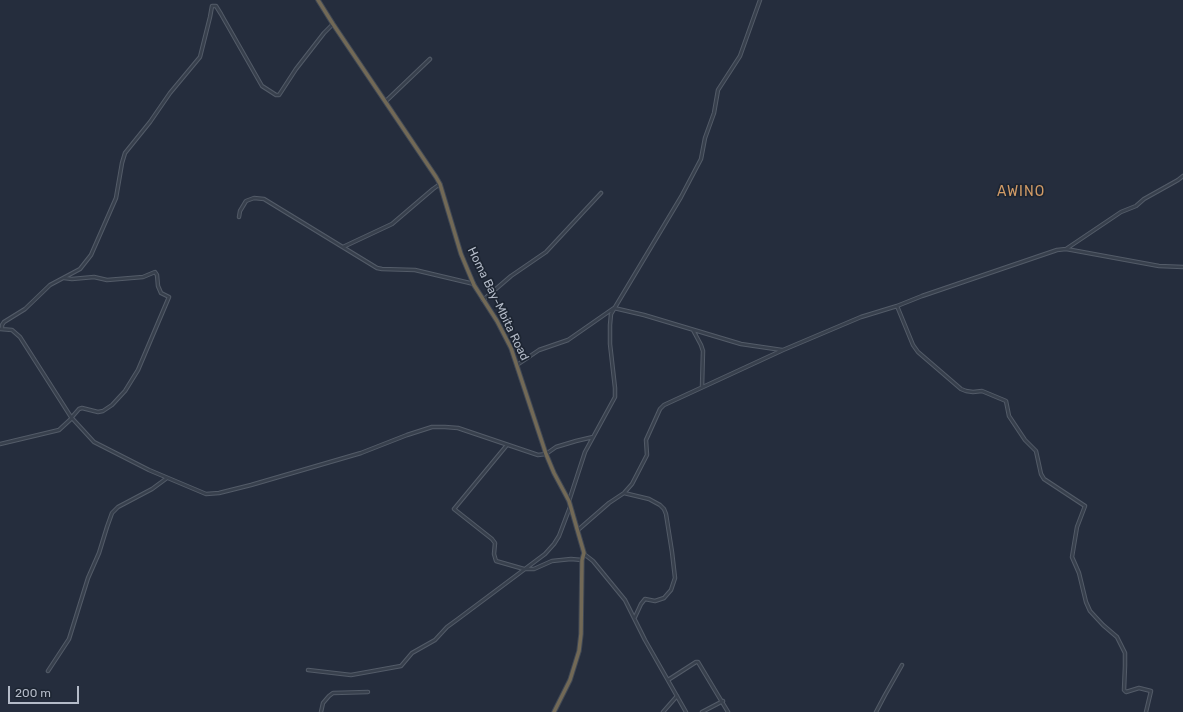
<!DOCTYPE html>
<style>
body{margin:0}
#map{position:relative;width:1183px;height:712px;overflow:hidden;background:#252d3d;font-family:Rubik,sans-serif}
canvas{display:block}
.scale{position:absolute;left:8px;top:686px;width:71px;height:18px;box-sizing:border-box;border:2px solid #b4bbc8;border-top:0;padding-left:5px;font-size:12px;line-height:14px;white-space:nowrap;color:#b4bbc8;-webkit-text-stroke:3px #1d2532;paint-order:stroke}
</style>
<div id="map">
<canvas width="1183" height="712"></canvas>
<div class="scale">200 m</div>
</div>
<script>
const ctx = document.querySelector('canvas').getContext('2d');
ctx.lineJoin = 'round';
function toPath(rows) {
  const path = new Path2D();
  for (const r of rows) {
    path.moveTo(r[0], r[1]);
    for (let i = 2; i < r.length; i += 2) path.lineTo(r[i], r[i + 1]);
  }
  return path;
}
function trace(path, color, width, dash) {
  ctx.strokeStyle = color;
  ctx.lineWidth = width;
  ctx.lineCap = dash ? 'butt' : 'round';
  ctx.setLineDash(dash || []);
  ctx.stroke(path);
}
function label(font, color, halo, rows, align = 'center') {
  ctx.font = font + ' Rubik,sans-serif';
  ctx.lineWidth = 3.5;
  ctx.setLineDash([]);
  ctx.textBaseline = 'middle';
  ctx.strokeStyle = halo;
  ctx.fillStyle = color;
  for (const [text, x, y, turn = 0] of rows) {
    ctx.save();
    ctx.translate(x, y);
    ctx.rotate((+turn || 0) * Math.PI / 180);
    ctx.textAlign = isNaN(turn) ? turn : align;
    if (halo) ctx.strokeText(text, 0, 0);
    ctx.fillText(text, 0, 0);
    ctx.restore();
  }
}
const minor = toPath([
 [386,101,430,59],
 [239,217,240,211,246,201,254,198,264,199,377,268,382,269,415,270,474,284],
 [343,247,392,224,433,189,440,184],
 [1066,249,1159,266,1183,267],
 [64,278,72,279,94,277,107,280,143,277,155,272,157,275,158,286,161,293,169,297,138,370,125,391,112,405,103,411,98,412,82,408,79,409,72,417],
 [483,300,511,276,546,252,601,193],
 [897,306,913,345,918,352,961,389,966,391,973,392,982,391,1006,401,1009,416,1025,440,1036,451,1041,474,1044,479,1085,506,1077,527,1072,557,1079,573,1086,602,1090,611,1103,625,1117,637,1125,653,1125,666,1124,690,1126,692,1139,688,1151,691,1146,712],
 [2,328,2,325,4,322,25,309,50,285,80,269,91,255,116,198,122,163,125,153,150,122,170,93,200,57,210,17,212,6,216,6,221,14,262,86,276,95,279,95,281,92,296,69,324,33,333,24],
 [0,329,12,330,20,337,71,417,94,442,149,470,206,494,219,493,251,485,361,453,407,435,432,427,445,427,458,428,538,455,546,454,556,447,576,441,593,437],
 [693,330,701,345,703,351,702,387],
 [517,365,539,350,568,340,614,308,644,315,741,344,782,350],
 [0,444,59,430,72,418],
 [507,445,454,509,492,539,495,543,494,554,496,561,524,569,534,569,552,561,571,559,582,560],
 [624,493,649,499,660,505,664,509,666,514,672,552,675,578,671,590,664,598,655,601,645,599,641,604,635,617],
 [569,501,585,452,615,397,615,388,610,344,610,325,611,314,681,197,701,159,705,138,714,113,718,90,740,56,760,0],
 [578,530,609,503,624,493,632,484,647,455,646,440,660,409,664,405,783,350,861,317,897,306,922,296,1057,250,1066,249,1121,212,1136,206,1144,199,1178,180,1183,176],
 [584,554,593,561,625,600,645,640,686,712],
 [308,670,351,675,401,666,412,653,435,640,447,627,458,619,545,554,554,544,559,536,570,507],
 [48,671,69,639,88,578,99,553,107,527,112,513,118,507,152,489,167,478],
 [668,680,696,662,698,662,728,712],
 [321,712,323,703,329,696,333,693,368,692],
 [663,712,677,696],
 [702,712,723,701],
 [876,712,885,695,902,665]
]);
const highway = toPath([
 [318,0,333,24,436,177,440,184,461,254,474,285,497,321,511,348,546,454,554,473,569,501,584,553,582,560,581,634,579,651,570,680,554,712]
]);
const streetNames = [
 ["Homa Bay-Mbita Road",498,304,64]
];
const quarterNames = [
 ["AWINO",1021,192]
];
trace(minor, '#535b68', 4.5);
trace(highway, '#404855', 5.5);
trace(minor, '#38404d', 2.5);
trace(highway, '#726956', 3.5);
label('12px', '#b4bbc8', '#1d2532', streetNames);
ctx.letterSpacing = '1px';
label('14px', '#d19b66', '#1d2532', quarterNames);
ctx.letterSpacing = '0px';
</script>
